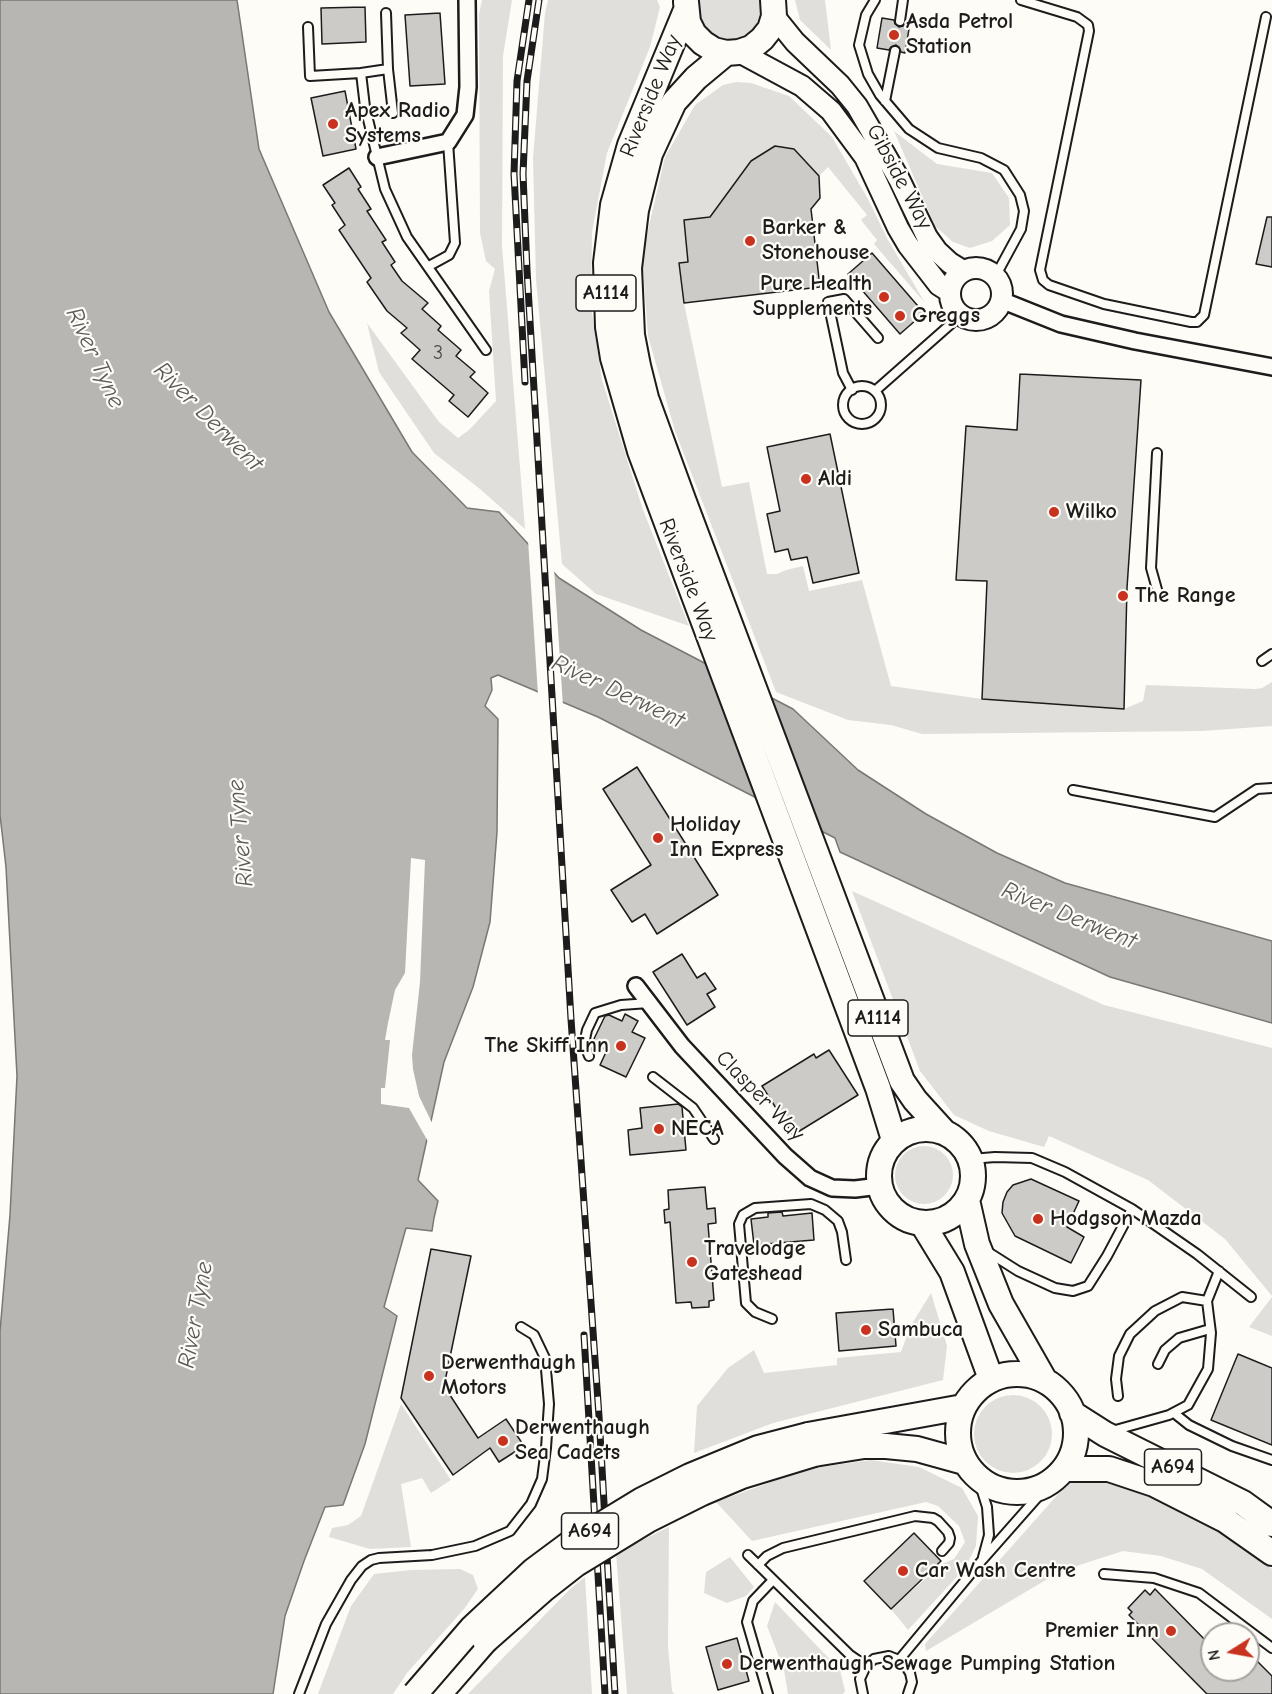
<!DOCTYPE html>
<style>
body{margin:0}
#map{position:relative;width:1272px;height:1694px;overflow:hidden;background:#fdfcf7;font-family:"Comic Neue",sans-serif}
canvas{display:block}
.north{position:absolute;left:1200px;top:1622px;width:60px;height:60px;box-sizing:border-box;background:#fdfcf7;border:2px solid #a3a29f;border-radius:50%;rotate:259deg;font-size:16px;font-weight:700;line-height:24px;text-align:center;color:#1c1c1c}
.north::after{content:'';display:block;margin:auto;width:21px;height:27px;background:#c8321e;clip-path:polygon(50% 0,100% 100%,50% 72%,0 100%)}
</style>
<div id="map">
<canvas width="1272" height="1694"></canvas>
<div class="north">N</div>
</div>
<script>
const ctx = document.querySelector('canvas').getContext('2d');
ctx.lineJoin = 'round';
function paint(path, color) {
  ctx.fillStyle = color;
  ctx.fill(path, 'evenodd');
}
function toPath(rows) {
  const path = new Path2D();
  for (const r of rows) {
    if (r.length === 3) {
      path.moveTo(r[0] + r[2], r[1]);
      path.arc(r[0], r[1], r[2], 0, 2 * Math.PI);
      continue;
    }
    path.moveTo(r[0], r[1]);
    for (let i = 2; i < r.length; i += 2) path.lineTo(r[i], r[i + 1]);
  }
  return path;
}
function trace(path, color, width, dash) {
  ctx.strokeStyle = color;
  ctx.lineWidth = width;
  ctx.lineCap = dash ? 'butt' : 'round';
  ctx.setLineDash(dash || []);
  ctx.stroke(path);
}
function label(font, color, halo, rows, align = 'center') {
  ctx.font = font + ' "Comic Neue",sans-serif';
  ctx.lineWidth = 4.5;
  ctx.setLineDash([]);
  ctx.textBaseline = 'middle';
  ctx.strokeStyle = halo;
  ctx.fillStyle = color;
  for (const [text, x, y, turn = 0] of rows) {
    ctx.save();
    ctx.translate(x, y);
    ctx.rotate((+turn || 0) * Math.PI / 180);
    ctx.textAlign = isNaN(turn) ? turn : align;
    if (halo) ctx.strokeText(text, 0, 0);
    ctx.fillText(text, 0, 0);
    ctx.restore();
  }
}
const green = toPath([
 [482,0,512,0,503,56,502,246,525,529,480,489,434,453,379,372,367,323,439,422,458,438,469,430,496,401,489,291,495,269,486,261,480,233,479,14],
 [548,0,657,0,660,7,650,47,607,153,592,232,591,306,602,380,643,510,689,626,596,594,562,564,536,280,533,158,545,13],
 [700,0,760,0,761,11,759,20,753,29,745,35,735,39,725,39,715,35,707,29,701,20,699,10],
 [795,0,825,0,831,50,800,20],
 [736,82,751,83,789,96,832,137,868,199,888,240,925,303,874,244,877,240,861,220,867,215,828,167,819,176,793,149,775,146,751,161,710,217,684,220,688,262,684,303,722,487,749,482,767,574,777,574,786,570,803,566,809,591,862,580,891,686,982,699,1124,709,1143,701,1146,685,1256,689,1262,688,1272,682,1272,726,1202,731,922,734,891,725,848,720,776,692,675,431,648,336,642,256,665,157,695,105,723,85],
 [894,131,937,164,992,173,1009,198,1010,225,992,241,970,248,953,242,935,226],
 [852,891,1104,1005,1272,1048,1272,1296,1225,1239,1148,1180,1049,1136,1044,1147,989,1131,954,1115,920,1071],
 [924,1175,29],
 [931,1293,947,1346,943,1380,773,1423,694,1453,697,1406,728,1368,754,1350,764,1373,837,1365,837,1358,901,1352,910,1327],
 [1272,1297,1272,1336,1249,1327],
 [1013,1434,39],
 [401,1404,451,1480,431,1493,422,1478,401,1484,411,1547,370,1549,329,1537,332,1528,348,1525,361,1516],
 [871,1460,919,1467,962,1488,978,1516,976,1546,965,1568,908,1630,891,1609,942,1564,954,1559,965,1542,959,1526,938,1506,926,1502,752,1541,716,1502,807,1469],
 [1098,1477,1135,1487,1227,1533,1272,1569,1272,1619,1202,1569,1161,1556,1123,1551,1061,1571,926,1651,925,1644,1060,1492,1072,1481],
 [669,1527,668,1646,672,1691,674,1694,627,1694,616,1553],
 [730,1557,754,1587,746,1596,727,1603,704,1593,706,1572],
 [460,1569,473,1575,478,1589,464,1609,407,1673,393,1694,318,1694,351,1606,374,1574,411,1570],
 [585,1577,592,1694,468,1694,570,1589],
 [775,1602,840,1670,845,1691,843,1694,788,1694,784,1670,767,1626]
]);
const water = toPath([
 [0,0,237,0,259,149,329,312,412,452,467,508,499,512,559,578,641,630,793,709,858,770,926,814,997,853,1065,883,1272,941,1272,1023,1110,977,840,852,835,838,598,717,498,675,491,678,492,690,485,706,498,719,497,832,490,922,473,987,444,1062,418,1180,438,1201,434,1218,432,1231,406,1228,384,1307,397,1316,365,1444,343,1505,325,1507,304,1561,285,1616,273,1694,0,1694,0,1331,10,1215,17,1076,6,867,0,815,0,0]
]);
const pier = toPath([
 [528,540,554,568,563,706,538,695],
 [411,858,425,860,420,982,412,1055,413,1069,419,1096,434,1127,430,1145,409,1108,381,1104,381,1088,385,1088,390,1040,385,1040,388,1023,395,990,405,973]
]);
const building = toPath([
 [365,7,366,42,322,44,321,8,365,7],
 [440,13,445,84,410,86,405,15,440,13],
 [882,18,894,20,895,24,899,27,903,26,906,22,910,23,905,53,901,52,899,47,896,45,891,47,889,50,877,48,882,18],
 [345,91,356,149,323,156,311,98,345,91],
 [775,146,794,149,819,176,820,198,811,209,820,287,684,303,679,263,688,262,684,220,710,217,751,161,775,146],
 [349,168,361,187,358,189,371,209,367,211,386,240,382,242,395,262,391,265,402,281,428,303,422,309,441,326,438,330,461,350,456,356,475,372,470,377,488,393,468,417,449,401,454,395,412,359,420,350,401,333,407,328,387,311,367,282,371,278,339,230,345,225,332,205,335,203,323,185,349,168],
 [1267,217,1272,217,1272,267,1256,264,1267,217],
 [872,253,924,313,900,334,848,274,872,253],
 [1020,374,1141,380,1127,588,1124,709,982,699,987,581,956,580,966,426,1017,430,1020,374],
 [830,434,859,573,813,583,807,557,791,560,788,549,775,552,767,514,780,511,767,447,830,434],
 [637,767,718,895,657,934,645,914,632,922,611,890,651,865,603,789,637,767],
 [682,954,697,978,705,973,716,989,707,994,715,1007,687,1025,653,972,682,954],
 [625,1014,638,1021,632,1032,645,1038,626,1077,600,1065,607,1050,592,1043,605,1016,609,1015,622,1021,625,1014],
 [829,1050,858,1095,793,1135,762,1086,814,1054,816,1058,829,1050],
 [678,1104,682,1107,686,1150,630,1155,628,1130,642,1128,640,1108,678,1104],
 [1031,1179,1079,1201,1067,1227,1084,1237,1071,1263,1015,1236,1002,1213,1003,1202,1007,1192,1013,1185,1031,1179],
 [705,1187,707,1209,715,1208,716,1223,708,1224,714,1300,709,1301,709,1307,692,1308,691,1302,676,1303,670,1222,665,1223,664,1210,669,1209,668,1190,705,1187],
 [782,1212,783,1216,812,1213,814,1240,754,1245,751,1219,768,1217,768,1213,782,1212],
 [431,1249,471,1256,444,1386,478,1438,506,1419,524,1446,499,1462,490,1448,453,1475,401,1398,431,1249],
 [893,1309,896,1346,839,1351,836,1313,893,1309],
 [1238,1354,1272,1368,1272,1445,1211,1420,1238,1354],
 [914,1533,941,1561,891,1609,864,1581,914,1533],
 [1155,1589,1212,1647,1212,1670,1248,1670,1248,1652,1272,1676,1272,1694,1207,1694,1129,1615,1132,1612,1128,1608,1145,1590,1150,1595,1155,1589],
 [737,1638,749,1681,718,1690,706,1647,737,1638]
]);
const service = toPath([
 [875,0,866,15,859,45,868,74,880,95,909,129,938,148,981,158,1004,170,1020,195,1024,211,1021,229,995,277],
 [1021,0,1077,17,1088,25,1089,31,1040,270,1043,280,1049,285,1104,304,1191,322,1197,322,1204,315,1266,17],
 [386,13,388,69,393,113],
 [900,21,903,0],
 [308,27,310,76,361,73,365,107,385,189,407,237,486,350],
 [361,73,388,69],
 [885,101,895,51],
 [429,266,449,255,455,243,448,142],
 [862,405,19],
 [852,390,843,373,828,302,844,299,878,338],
 [875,391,961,315],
 [1157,453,1151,568,1158,593],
 [1262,661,1272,654],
 [1073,790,1215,817,1257,789,1272,788],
 [589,1056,584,1044,587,1030,595,1013,621,1005,649,1003],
 [653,1077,693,1108,714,1139],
 [971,1159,995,1157,1032,1158,1065,1172,1132,1209,1197,1254,1251,1297],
 [988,1252,1018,1271,1055,1288,1073,1291,1088,1286,1107,1256,1132,1209],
 [772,1319,755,1312,746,1303,739,1224,743,1215,755,1208,811,1204,825,1210,838,1221,842,1232,846,1260],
 [1158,1364,1165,1350,1179,1338,1210,1329],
 [1118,1396,1116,1379,1119,1356,1130,1334,1155,1311,1182,1297,1207,1301],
 [1174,1413,1189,1425,1232,1446,1272,1460],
 [1112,1431,1169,1415,1188,1405,1208,1369,1211,1333,1207,1301,1219,1271],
 [975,1477,981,1488,987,1507,989,1535,983,1557],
 [748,1555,850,1655,866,1666],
 [758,1565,767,1556,783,1548,915,1516,933,1518,938,1521,948,1532,950,1538,949,1543,942,1551],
 [1104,1574,1154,1578,1199,1593,1272,1648],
 [899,1660,983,1559,1050,1483],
 [299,1694,326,1624,351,1580,362,1566,371,1560,379,1558,432,1555,475,1546,510,1531,531,1504,542,1479,546,1448,549,1404,545,1358,534,1335,521,1327],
 [768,1694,747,1622,753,1601,773,1580],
 [863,1694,860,1679,866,1666,874,1659,889,1656,899,1660,905,1665,910,1673,912,1682,908,1694]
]);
const minor = toPath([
 [377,157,448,142,465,115,468,87,467,0],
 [1001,300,1061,324,1135,341,1272,367],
 [636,986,682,1046,785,1156,810,1178,832,1188,855,1189,880,1186]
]);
const tertiary = toPath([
 [774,16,795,42,840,85,857,106,899,179,927,237,937,251,950,263,963,271],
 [739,52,802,86,831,111,865,157,898,228,908,245,939,285,950,292],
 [976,294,26]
]);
const primary = toPath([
 [686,2,688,22,694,34,703,43,714,50,726,53,739,52,751,48,762,39,770,29,774,16,773,0],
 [686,10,630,145,613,205,606,263,608,327,613,358,640,451,878,1088,894,1140],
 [726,53,696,78,674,102,650,154,636,210,629,268,632,335,638,366,646,398,684,502,902,1081,915,1100,945,1133],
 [926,1176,47],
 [967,1200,977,1244,1001,1304,1045,1381],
 [922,1223,952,1272,991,1379],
 [1017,1433,59],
 [1072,1413,1105,1434,1243,1503,1272,1524],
 [808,1435,963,1407],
 [814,1454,864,1446,886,1446,917,1449,964,1462],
 [1065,1469,1109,1469,1154,1484,1225,1520,1272,1553],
 [439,1694,485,1641]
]);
const rail = toPath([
 [539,0,527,81,523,174,527,270,571,1019,599,1416,615,1694],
 [525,382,514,174,517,81,529,0],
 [584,1335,605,1694]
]);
const primaryBridge = toPath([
 [485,1641,544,1589,576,1564,648,1520,702,1493,742,1476,814,1454],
 [415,1694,472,1628,533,1571,568,1545,642,1500,690,1476,758,1448,808,1435]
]);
const markers = [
 [894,35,6,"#c8321e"],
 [333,124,6,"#c8321e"],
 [750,241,6,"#c8321e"],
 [884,297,6,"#c8321e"],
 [900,316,6,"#c8321e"],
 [806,479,6,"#c8321e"],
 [1054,512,6,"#c8321e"],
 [1123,596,6,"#c8321e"],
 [658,838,6,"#c8321e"],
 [621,1046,6,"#c8321e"],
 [659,1129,6,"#c8321e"],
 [1038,1219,6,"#c8321e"],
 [692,1262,6,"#c8321e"],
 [866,1330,6,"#c8321e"],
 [429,1376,6,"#c8321e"],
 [503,1441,6,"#c8321e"],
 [903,1571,6,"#c8321e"],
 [1171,1631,6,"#c8321e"],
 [727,1664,6,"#c8321e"]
];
const numberNames = [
 ["3",438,353]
];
const shields = [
 [606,293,60],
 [878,1018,60],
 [1173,1467,57],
 [590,1531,57]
];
const shieldNames = [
 ["A1114",606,293],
 ["A1114",878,1018],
 ["A694",1173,1467],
 ["A694",590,1531]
];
const poiNames = [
 ["Asda Petrol",906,22],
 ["Station",906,47],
 ["Apex Radio",345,111],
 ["Systems",345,136],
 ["Barker &",762,228],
 ["Stonehouse",762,253],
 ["Pure Health",872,284,"right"],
 ["Supplements",872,309,"right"],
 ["Greggs",912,316],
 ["Aldi",818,479],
 ["Wilko",1066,512],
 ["The Range",1135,596],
 ["Holiday",670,825],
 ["Inn Express",670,850],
 ["The Skiff Inn",609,1046,"right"],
 ["NECA",671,1129],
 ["Hodgson Mazda",1050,1219],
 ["Travelodge",704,1249],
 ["Gateshead",704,1274],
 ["Sambuca",878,1330],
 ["Derwenthaugh",441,1363],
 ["Motors",441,1388],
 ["Derwenthaugh",515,1428],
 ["Sea Cadets",515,1453],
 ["Car Wash Centre",915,1571],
 ["Premier Inn",1159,1631,"right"],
 ["Derwenthaugh Sewage Pumping Station",739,1664]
];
const streetNames = [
 ["Riverside Way",651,96,-68],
 ["Gibside Way",899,177,62],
 ["Riverside Way",688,580,69],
 ["Clasper Way",760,1096,46]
];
const waterNames = [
 ["River Tyne",95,358,65],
 ["River Derwent",208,417,45],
 ["River Derwent",618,692,25],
 ["River Tyne",241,833,-95],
 ["River Derwent",1069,916,22],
 ["River Tyne",196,1315,-80]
];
paint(green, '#e0dfdb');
paint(water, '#b7b6b2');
trace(water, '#797876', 1.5);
paint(pier, '#fdfcf7');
paint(building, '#cccbc8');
trace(building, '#1c1c1c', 1.5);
trace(service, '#1c1c1c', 12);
trace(minor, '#1c1c1c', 20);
trace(tertiary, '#1c1c1c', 24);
trace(primary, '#1c1c1c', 28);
trace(service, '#fdfcf7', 8);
trace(minor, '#fdfcf7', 15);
trace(tertiary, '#fdfcf7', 20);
trace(primary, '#fdfcf7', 24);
trace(rail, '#1c1c1c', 7);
trace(rail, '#fdfcf7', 4.5, [14]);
trace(primaryBridge, '#1c1c1c', 28, []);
trace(primaryBridge, '#fdfcf7', 24);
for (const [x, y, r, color] of markers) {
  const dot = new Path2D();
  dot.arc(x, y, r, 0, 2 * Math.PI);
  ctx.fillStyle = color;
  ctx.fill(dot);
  trace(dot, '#fdfcf7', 2);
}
label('20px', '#484847', null, numberNames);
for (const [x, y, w] of shields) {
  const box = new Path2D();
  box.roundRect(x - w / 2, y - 18, w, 36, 4.5);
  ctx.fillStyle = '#fdfcf7';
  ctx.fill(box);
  trace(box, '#1c1c1c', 1.5);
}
label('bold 21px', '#1c1c1c', null, shieldNames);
label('bold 22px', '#1c1c1c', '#fdfcf7', poiNames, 'left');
label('22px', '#1c1c1c', '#fdfcf7', streetNames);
label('italic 24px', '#5a5a58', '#fdfcf7', waterNames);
</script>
